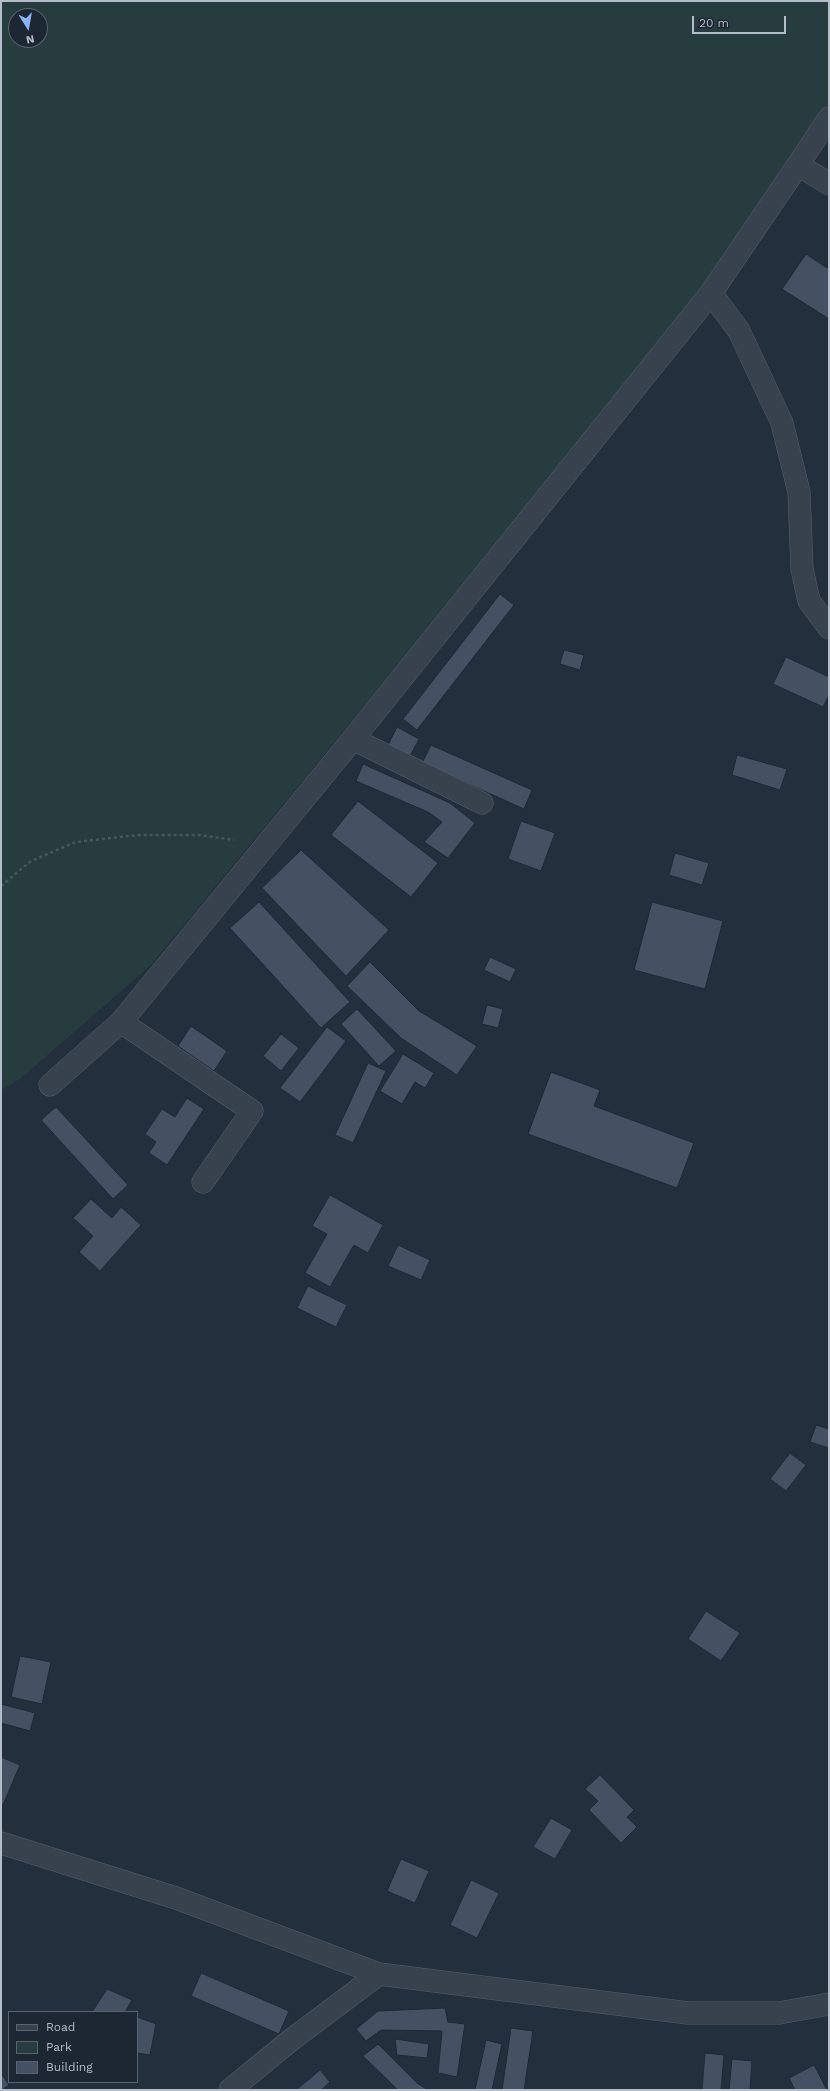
<!DOCTYPE html>
<style>
body{margin:0}
#map{position:relative;width:830px;height:2091px;overflow:hidden;background:#242f3e;font-family:"Work Sans",sans-serif}
canvas{display:block}
.frame{position:absolute;inset:0;border:2px solid #b4bcc9;pointer-events:none}
.legend{position:absolute;left:8px;top:2011px;width:130px;height:72px;box-sizing:border-box;background:#1d2633;border:1px solid #59626f;margin:0;padding:5px 7px;list-style:none;font-size:12px;color:#b4bcc9}
.legend li{display:flex;align-items:center;gap:8px;height:20px}
.legend b{width:20px;border:1px solid #59626f}
.north{position:absolute;left:8px;top:8px;width:40px;height:40px;box-sizing:border-box;background:#1d2633;border:1px solid #59626f;border-radius:50%;rotate:169deg;font-size:11px;font-weight:700;line-height:16px;text-align:center;color:#b4bcc9}
.north::after{content:'';display:block;margin:auto;width:14px;height:18px;background:#8ab4f8;clip-path:polygon(50% 0,100% 100%,50% 72%,0 100%)}
.scale{position:absolute;left:692px;top:16px;width:94px;height:18px;box-sizing:border-box;border:2px solid #b4bcc9;border-top:0;padding-left:5px;font-size:12px;line-height:14px;white-space:nowrap;color:#b4bcc9;-webkit-text-stroke:3px #1d2633;paint-order:stroke}
</style>
<div id="map">
<canvas width="830" height="2091"></canvas>
<div class="frame"></div>
<ul class="legend">
<li><b style="height:5px;background:#38414e"></b>Road</li>
<li><b style="height:11px;background:#263c3f"></b>Park</li>
<li><b style="height:11px;background:#455162"></b>Building</li>
</ul>
<div class="north">N</div>
<div class="scale">20 m</div>
</div>
<script>
const ctx = document.querySelector('canvas').getContext('2d');
ctx.lineJoin = 'round';
function paint(path, color) {
  ctx.fillStyle = color;
  ctx.fill(path, 'evenodd');
}
function toPath(rows) {
  const path = new Path2D();
  for (const r of rows) {
    path.moveTo(r[0], r[1]);
    for (let i = 2; i < r.length; i += 2) path.lineTo(r[i], r[i + 1]);
  }
  return path;
}
function trace(path, color, width, dash) {
  ctx.strokeStyle = color;
  ctx.lineWidth = width;
  ctx.lineCap = dash ? 'butt' : 'round';
  ctx.setLineDash(dash || []);
  ctx.stroke(path);
}
const green = toPath([
 [1,1,829,1,829,125,707,291,150,966,20,1079,1,1090],
 [16,16,40,16,40,40,16,40]
]);
const building = toPath([
 [806,254,827,268,829,265,829,319,782,289,806,254],
 [500,594,514,605,417,730,403,719,500,594],
 [564,650,584,655,580,670,560,664,564,650],
 [786,657,829,677,829,695,823,707,773,684,786,657],
 [397,727,419,739,410,756,388,745,397,727],
 [431,745,532,790,524,809,422,763,431,745],
 [737,755,787,769,780,790,732,775,737,755],
 [363,764,450,803,475,823,448,858,424,842,442,822,428,812,356,781,363,764],
 [358,801,438,863,411,897,331,835,358,801],
 [521,821,555,833,541,871,508,859,521,821],
 [301,850,389,930,346,976,262,888,301,850],
 [675,853,709,863,702,885,669,875,675,853],
 [259,902,350,1002,321,1028,230,928,259,902],
 [652,902,723,921,705,989,634,970,652,902],
 [490,957,516,969,510,982,484,970,490,957],
 [370,962,419,1011,477,1046,457,1075,401,1038,347,986,370,962],
 [487,1005,503,1009,498,1028,482,1024,487,1005],
 [357,1009,396,1051,379,1066,341,1024,357,1009],
 [191,1026,227,1051,214,1071,178,1046,191,1026],
 [327,1027,346,1041,300,1102,280,1088,327,1027],
 [281,1034,299,1048,281,1071,263,1056,281,1034],
 [403,1054,434,1073,425,1088,415,1082,402,1104,380,1091,403,1054],
 [368,1063,386,1071,353,1143,335,1135,368,1063],
 [551,1072,600,1090,594,1106,694,1143,677,1188,528,1134,551,1072],
 [187,1098,204,1109,167,1165,149,1153,156,1142,145,1134,162,1109,175,1117,187,1098],
 [56,1107,128,1185,113,1199,41,1120,56,1107],
 [330,1195,383,1225,368,1253,354,1245,330,1287,305,1273,327,1234,312,1226,330,1195],
 [91,1199,112,1218,121,1207,141,1225,100,1271,79,1252,93,1236,73,1218,91,1199],
 [398,1245,430,1260,421,1280,388,1266,398,1245],
 [308,1286,347,1305,336,1327,297,1308,308,1286],
 [816,1425,829,1429,829,1448,810,1442,816,1425],
 [790,1453,806,1465,786,1491,770,1479,790,1453],
 [706,1611,740,1633,721,1661,688,1639,706,1611],
 [20,1656,51,1662,42,1704,11,1697,20,1656],
 [1,1704,35,1713,30,1731,1,1723,1,1704],
 [1,1757,20,1765,3,1805,1,1804,1,1757],
 [600,1775,634,1810,627,1817,637,1827,621,1843,589,1810,598,1801,585,1789,600,1775],
 [551,1818,572,1830,555,1859,533,1847,551,1818],
 [401,1859,429,1871,415,1903,387,1891,401,1859],
 [471,1880,499,1893,477,1938,450,1925,471,1880],
 [201,1973,289,2011,279,2034,191,1996,201,1973],
 [107,1989,132,2000,125,2012,92,2012,107,1989],
 [445,2008,448,2022,465,2024,457,2077,438,2073,442,2031,381,2030,366,2041,356,2029,378,2011,445,2008],
 [137,2017,156,2024,150,2055,137,2053,137,2017],
 [511,2028,533,2031,524,2090,502,2090,511,2028],
 [395,2039,429,2044,427,2058,397,2055,395,2039],
 [486,2040,502,2044,492,2090,475,2090,486,2040],
 [378,2044,417,2083,428,2090,398,2090,363,2056,378,2044],
 [705,2053,724,2055,721,2090,702,2090,705,2053],
 [732,2059,752,2061,750,2090,729,2090,732,2059],
 [814,2065,827,2090,795,2090,789,2078,814,2065],
 [320,2070,330,2082,321,2090,296,2090,320,2070],
 [1,2073,9,2085,2,2090,1,2090,1,2073]
]);
const path = toPath([
 [1,886,31,861,76,842,138,835,199,835,234,840]
]);
const minor = toPath([
 [798,165,829,118],
 [711,293,739,331,782,423,799,492,802,569,809,601,829,628],
 [353,739,482,803],
 [121,1022,252,1111,203,1182],
 [50,1085,121,1022,353,739,711,293,798,165,829,184],
 [1,1843,176,1898,379,1974,688,2013,779,2013,829,2004],
 [230,2090,291,2040,379,1974]
]);
paint(green, '#263c3f');
paint(building, '#455162');
trace(building, '#1f2835', 1);
trace(minor, '#565f6c', 23);
trace(path, '#44595c', 2.5, [3, 3]);
trace(minor, '#38414e', 22);
</script>
